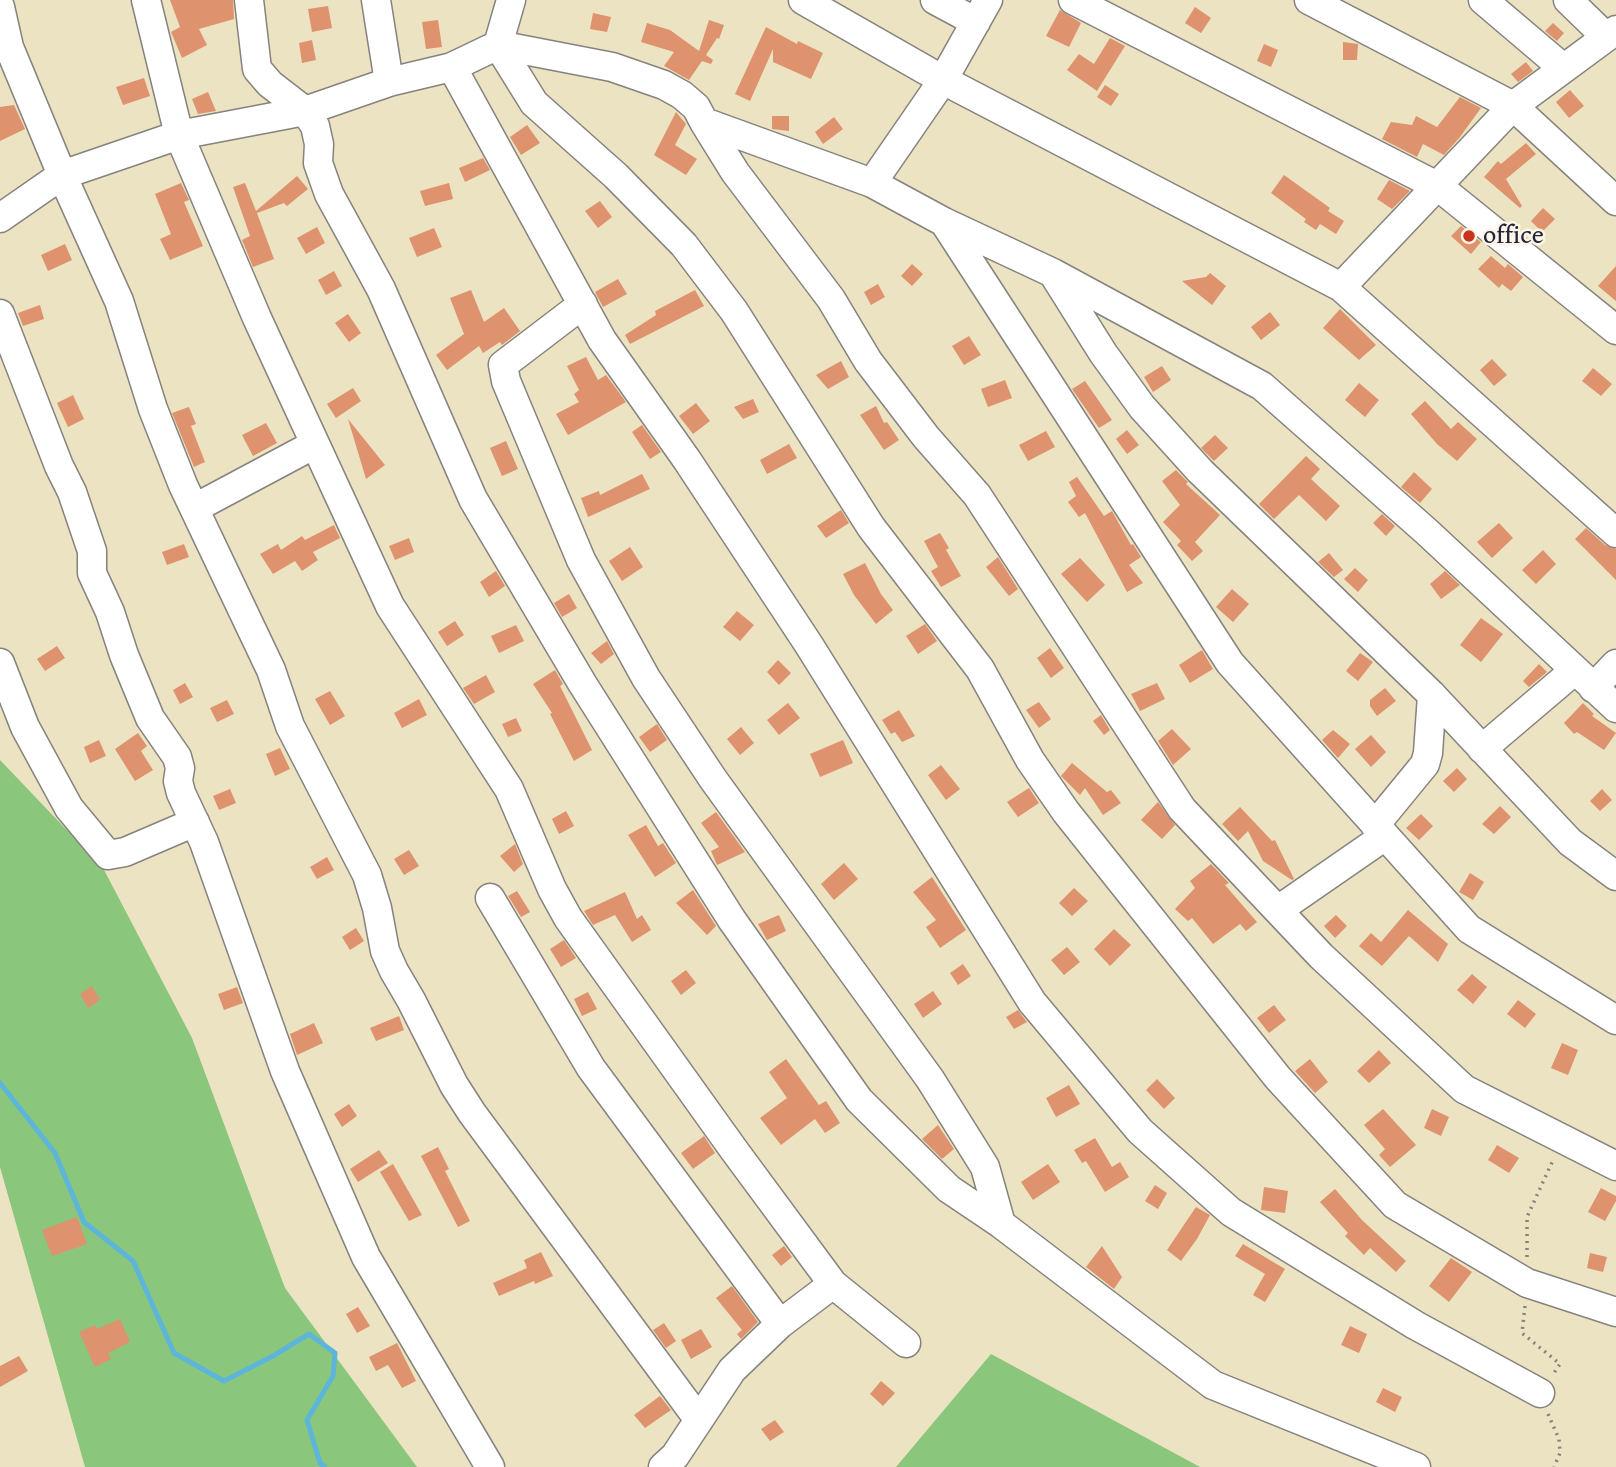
<!DOCTYPE html>
<style>
body{margin:0}
canvas{display:block;background:#ebe3c1}
</style>
<canvas width="1616" height="1467"></canvas>
<script>
const ctx = document.querySelector('canvas').getContext('2d');
ctx.lineJoin = 'round';
function paint(path, color) {
  ctx.fillStyle = color;
  ctx.fill(path, 'evenodd');
}
function toPath(rows) {
  const path = new Path2D();
  for (const r of rows) {
    path.moveTo(r[0], r[1]);
    for (let i = 2; i < r.length; i += 2) path.lineTo(r[i], r[i + 1]);
  }
  return path;
}
function trace(path, color, width, dash) {
  ctx.strokeStyle = color;
  ctx.lineWidth = width;
  ctx.lineCap = dash ? 'butt' : 'round';
  ctx.setLineDash(dash || []);
  ctx.stroke(path);
}
function label(font, color, halo, rows, align = 'center') {
  ctx.font = font + ' "Gentium Book Plus",serif';
  ctx.lineWidth = 5;
  ctx.setLineDash([]);
  ctx.textBaseline = 'middle';
  ctx.strokeStyle = halo;
  ctx.fillStyle = color;
  for (const [text, x, y, turn = 0] of rows) {
    ctx.save();
    ctx.translate(x, y);
    ctx.rotate((+turn || 0) * Math.PI / 180);
    ctx.textAlign = isNaN(turn) ? turn : align;
    if (halo) ctx.strokeText(text, 0, 0);
    ctx.fillText(text, 0, 0);
    ctx.restore();
  }
}
const green = toPath([
 [0,760,103,868,192,1038,285,1288,417,1467,85,1467,0,1167],
 [991,1354,1200,1467,896,1467]
]);
const stream = toPath([
 [0,1083,55,1153,84,1222,133,1261,174,1353,224,1381,273,1356,309,1334,335,1353,333,1376,307,1420,320,1463,325,1467]
]);
const building = toPath([
 [170,0,233,0,234,19,199,29,207,45,182,58,171,32,180,27],
 [328,6,332,28,312,32,308,9],
 [1195,7,1211,18,1201,33,1185,23],
 [1060,10,1081,23,1069,47,1046,36],
 [593,13,611,17,607,32,590,29],
 [438,20,442,47,426,49,422,22],
 [709,20,724,25,719,39,717,38,706,55,713,60,711,64,702,61,689,80,664,66,674,52,641,42,647,23,670,30,699,51],
 [1553,23,1564,33,1557,41,1545,31],
 [766,27,797,44,798,41,823,53,811,79,773,62,773,49,750,101,735,94],
 [1110,38,1125,46,1097,91,1067,70,1079,54,1094,64],
 [312,40,316,60,302,63,299,43],
 [1343,42,1358,44,1357,60,1343,60],
 [1264,44,1278,50,1271,67,1257,61],
 [1526,62,1533,71,1518,82,1511,74],
 [144,78,150,96,123,105,116,87],
 [1105,85,1119,94,1111,106,1097,97],
 [1570,90,1584,106,1569,118,1556,102],
 [208,92,216,111,198,114,192,99],
 [1460,97,1481,108,1460,137,1444,155,1423,144,1417,157,1382,139,1391,122,1412,125,1416,116,1437,127],
 [14,105,25,129,0,141,0,107],
 [676,112,686,124,675,145,697,159,686,175,654,155],
 [772,116,789,116,789,131,772,129],
 [834,117,843,129,823,144,815,132],
 [527,125,540,143,521,155,510,137],
 [1526,143,1536,154,1506,179,1522,206,1520,208,1484,177,1498,161,1501,164],
 [483,158,490,170,465,182,459,168],
 [1284,175,1330,208,1328,211,1344,221,1336,234,1320,224,1316,230,1304,222,1306,219,1271,193],
 [297,176,308,189,287,206,284,203,257,213,274,259,253,267,242,240,250,236,233,187,245,183,256,211],
 [1389,180,1410,191,1392,209,1377,199],
 [181,183,189,200,184,202,203,246,170,260,160,239,171,234,155,194],
 [449,183,453,199,425,206,420,191],
 [600,201,612,217,598,228,585,211],
 [1543,208,1555,219,1542,232,1531,221],
 [1461,226,1481,242,1471,254,1451,236],
 [317,227,325,243,306,254,297,238],
 [434,228,442,247,417,257,409,238],
 [65,244,72,260,48,271,41,255],
 [1491,256,1505,268,1508,264,1523,277,1511,291,1502,284,1499,288,1478,269],
 [912,264,923,274,912,286,901,276],
 [1616,266,1616,301,1598,286],
 [334,271,342,286,326,295,318,280],
 [1210,273,1226,286,1212,305,1182,281,1206,277],
 [618,279,627,294,603,307,595,292],
 [878,284,885,297,871,305,864,292],
 [471,290,484,322,504,308,520,331,502,345,500,342,483,353,479,346,447,370,436,355,464,334,450,298],
 [695,290,704,306,630,344,625,335,656,315,655,311],
 [40,305,44,319,23,326,18,313],
 [1340,309,1376,345,1359,360,1323,328],
 [1270,312,1280,325,1261,340,1251,327],
 [348,314,361,333,349,342,335,323],
 [969,336,981,355,964,365,952,346],
 [586,357,598,380,606,375,626,402,568,435,556,414,579,402,574,394,579,390,567,366],
 [1492,359,1507,375,1494,386,1480,370],
 [841,361,849,377,828,389,816,375],
 [1162,366,1171,380,1153,392,1144,377],
 [1593,368,1612,384,1601,396,1582,381],
 [1005,380,1012,398,988,407,981,389],
 [1085,381,1112,420,1099,428,1072,389],
 [1359,383,1379,400,1365,417,1345,400],
 [353,388,361,401,336,418,327,404],
 [73,395,84,419,68,427,57,403],
 [753,399,759,412,743,419,734,407],
 [1425,401,1451,429,1458,422,1477,439,1457,461,1437,444,1411,414],
 [696,403,710,421,693,434,679,416],
 [876,406,884,423,887,422,899,440,884,450,860,415],
 [189,407,196,424,191,426,205,462,194,467,172,413],
 [348,419,385,465,366,479],
 [266,423,277,443,253,456,242,435],
 [642,425,661,452,650,459,632,432],
 [1127,430,1139,445,1127,454,1116,439],
 [1046,431,1055,447,1028,461,1019,445],
 [1215,435,1228,448,1214,461,1201,448],
 [506,441,518,469,502,476,490,448],
 [789,444,797,458,767,474,760,460],
 [1306,456,1320,469,1311,479,1340,506,1326,521,1299,495,1274,519,1259,504],
 [1176,470,1188,482,1186,484,1220,515,1195,542,1203,551,1192,561,1177,545,1181,541,1163,522,1180,505,1162,481],
 [1414,472,1432,489,1420,503,1401,487],
 [642,474,650,489,588,517,581,498,599,491,600,495],
 [1077,477,1104,516,1112,511,1131,545,1133,544,1141,557,1129,565,1143,583,1127,592,1085,513,1079,517,1068,502,1076,496,1069,482],
 [841,510,849,523,826,538,817,526],
 [1382,514,1395,526,1386,536,1373,523],
 [1499,523,1513,538,1492,558,1477,542],
 [334,525,340,538,313,552,318,560,302,571,295,561,273,574,260,554,278,544,281,550,302,536,305,540],
 [1586,528,1605,545,1616,549,1616,580,1575,539],
 [940,533,949,548,946,550,961,576,941,587,931,571,938,567,924,541],
 [409,538,414,552,395,560,389,546],
 [184,544,189,557,167,565,162,552],
 [630,547,643,567,622,581,609,561],
 [1543,550,1556,564,1536,584,1522,570],
 [1329,553,1343,570,1334,577,1318,562],
 [998,557,1018,589,1009,596,986,567],
 [1080,558,1105,585,1087,602,1061,574],
 [865,563,881,594,893,610,876,624,854,595,843,574],
 [1355,568,1368,580,1358,592,1344,579],
 [496,571,505,586,489,597,480,582],
 [1445,571,1460,585,1441,599,1430,584],
 [1232,589,1249,604,1233,622,1216,607],
 [569,594,577,608,562,617,554,603],
 [737,611,754,625,740,641,723,627],
 [1481,618,1503,634,1481,662,1460,645],
 [455,621,464,635,447,646,438,632],
 [925,624,937,641,918,654,906,636],
 [516,625,524,641,499,653,491,636],
 [607,641,614,654,601,664,591,653],
 [57,646,65,658,45,671,37,659],
 [1050,648,1064,668,1051,678,1037,658],
 [1202,650,1213,669,1190,683,1179,665],
 [1360,653,1373,662,1358,681,1346,671],
 [778,660,791,673,779,685,767,672],
 [1539,664,1547,672,1529,687,1523,681],
 [555,670,563,684,560,686,592,750,574,761,550,714,552,713,533,684],
 [486,675,495,692,474,704,463,688],
 [185,683,193,697,180,704,173,690],
 [1157,683,1165,699,1140,711,1131,694],
 [1385,688,1396,701,1377,716,1370,706,1370,700],
 [330,691,345,716,330,725,315,699],
 [419,699,427,715,402,728,394,713],
 [227,700,234,714,217,722,210,708],
 [1039,702,1051,719,1039,728,1026,710],
 [788,703,800,718,779,735,767,720],
 [1583,703,1594,714,1592,716,1616,733,1604,750,1577,732,1574,734,1564,723],
 [899,710,915,736,902,742,895,732,891,734,882,720],
 [1101,715,1110,730,1104,735,1093,721],
 [516,718,522,731,508,737,502,724],
 [657,724,667,740,650,752,639,737],
 [741,727,754,743,740,755,727,739],
 [1172,729,1191,749,1173,765,1158,741],
 [1333,730,1350,744,1338,758,1322,740],
 [138,733,147,746,141,751,153,770,135,781,115,749],
 [1371,735,1386,752,1371,767,1355,749],
 [99,740,106,756,90,763,84,747],
 [843,740,853,763,820,777,810,754],
 [280,748,290,769,275,776,266,754],
 [1072,763,1107,792,1111,790,1121,803,1103,815,1085,788,1080,795,1061,776],
 [941,765,960,789,946,800,928,775],
 [1457,768,1467,779,1454,792,1443,781],
 [1029,788,1039,803,1018,817,1007,802],
 [230,789,236,803,219,810,213,796],
 [1602,789,1612,800,1600,811,1590,801],
 [1158,802,1175,825,1162,839,1141,820],
 [1500,806,1511,817,1494,834,1482,824],
 [1240,807,1272,841,1275,840,1294,879,1292,880,1263,861,1248,831,1238,841,1222,824],
 [566,811,574,826,559,834,552,819],
 [716,812,745,852,717,865,711,851,719,847,701,823],
 [1421,814,1433,826,1419,840,1406,828],
 [646,825,658,846,663,843,676,863,655,877,628,835],
 [515,844,523,864,514,872,500,856],
 [409,850,419,866,404,875,394,859],
 [327,857,334,870,317,879,310,867],
 [844,863,858,879,834,900,821,884],
 [1211,864,1229,883,1225,885,1257,922,1246,931,1240,924,1213,944,1192,918,1188,921,1175,909,1195,888,1190,881],
 [1470,873,1484,882,1473,900,1459,892],
 [932,877,966,930,940,948,926,927,936,920,913,892],
 [1074,888,1088,901,1072,916,1059,903],
 [693,890,716,926,707,935,676,903],
 [517,891,530,912,521,917,508,896],
 [625,892,637,919,642,915,651,930,632,942,615,915,593,925,584,911],
 [1408,910,1448,944,1438,962,1409,936,1382,966,1359,946,1371,933,1381,942],
 [779,915,786,931,767,940,758,924],
 [1336,915,1347,926,1335,938,1324,926],
 [356,928,364,941,350,950,342,937],
 [1114,929,1131,945,1110,966,1094,949],
 [564,940,576,958,561,967,550,949],
 [1067,947,1080,962,1064,975,1051,960],
 [963,964,971,976,958,985,950,973],
 [686,970,696,983,681,995,671,981],
 [1472,974,1487,987,1473,1004,1457,990],
 [92,986,100,1000,88,1008,80,994],
 [237,987,243,1003,224,1010,218,994],
 [933,991,942,1004,923,1018,914,1004],
 [588,992,597,1009,582,1016,574,999],
 [1518,1000,1536,1014,1525,1028,1507,1014],
 [1274,1005,1286,1020,1269,1033,1257,1018],
 [1018,1010,1027,1022,1014,1029,1006,1017],
 [399,1016,404,1030,376,1041,370,1028],
 [314,1023,323,1043,297,1055,290,1034],
 [1562,1043,1578,1050,1568,1075,1551,1068],
 [1379,1050,1391,1063,1369,1083,1357,1071],
 [786,1059,819,1105,826,1101,840,1123,825,1133,815,1119,781,1145,760,1118,787,1098,769,1072],
 [1310,1059,1328,1082,1315,1093,1295,1071],
 [1157,1079,1175,1098,1164,1109,1146,1090],
 [1069,1085,1080,1104,1056,1117,1046,1098],
 [349,1104,357,1116,342,1127,334,1114],
 [1383,1109,1416,1145,1390,1167,1379,1155,1385,1149,1364,1125],
 [1432,1109,1449,1117,1441,1136,1424,1128],
 [938,1125,954,1149,942,1159,922,1139],
 [704,1136,715,1153,693,1169,681,1153],
 [1095,1138,1112,1167,1120,1162,1129,1177,1105,1192,1086,1161,1082,1163,1074,1150],
 [1497,1145,1519,1158,1509,1173,1488,1160],
 [438,1147,449,1169,445,1171,470,1221,458,1227,421,1156],
 [379,1150,388,1163,358,1182,350,1169],
 [393,1164,422,1215,409,1221,380,1172],
 [1048,1164,1060,1182,1033,1200,1021,1182],
 [1155,1185,1167,1193,1158,1209,1145,1201],
 [1264,1187,1288,1191,1285,1213,1261,1210],
 [1601,1188,1616,1196,1616,1201,1605,1221,1588,1212],
 [1335,1189,1362,1220,1406,1261,1396,1272,1370,1248,1364,1255,1345,1236,1348,1233,1320,1202],
 [1196,1207,1210,1215,1197,1239,1181,1261,1167,1250],
 [77,1217,87,1244,52,1256,42,1230],
 [1243,1244,1285,1269,1265,1302,1253,1295,1265,1274,1235,1256],
 [784,1246,792,1257,781,1266,772,1255],
 [1102,1246,1122,1277,1114,1289,1086,1267],
 [541,1252,553,1276,535,1284,534,1281,499,1296,493,1283,527,1268,524,1260],
 [1590,1253,1607,1257,1603,1272,1587,1268],
 [1451,1258,1472,1272,1449,1302,1429,1286],
 [732,1286,758,1322,741,1339,737,1334,742,1330,716,1298],
 [358,1307,370,1326,357,1333,346,1314],
 [120,1319,130,1342,108,1353,111,1359,95,1367,79,1332,95,1325,97,1329],
 [664,1323,676,1341,666,1348,653,1330],
 [1350,1326,1367,1334,1359,1353,1341,1345],
 [701,1329,712,1347,691,1359,681,1340],
 [397,1343,416,1381,402,1388,388,1365,376,1371,369,1357],
 [19,1356,28,1371,0,1387,0,1366],
 [881,1381,895,1393,883,1406,870,1394],
 [1383,1388,1402,1397,1395,1412,1376,1402],
 [660,1396,671,1410,645,1428,634,1415],
 [775,1420,784,1432,770,1441,761,1429]
]);
const path = toPath([
 [1527,1257,1527,1217,1554,1158],
 [1525,1306,1522,1333,1560,1364,1552,1376],
 [1548,1414,1559,1439,1560,1453,1554,1467]
]);
const minor = toPath([
 [146,0,179,135,257,318,390,606,509,789,552,889,568,918,734,1150,833,1284,906,1343],
 [249,0,257,69,270,84,305,111,315,126,319,144,318,163,329,194,381,289,473,499,582,683,732,920,859,1100,949,1189,1001,1224,1213,1385,1416,1467],
 [376,0,389,82],
 [511,0,498,45,534,103,616,176,684,245,734,311,871,527,980,669,1030,760,1066,812,1278,1078,1395,1205,1527,1283,1616,1312],
 [803,0,943,80,1341,287,1616,533],
 [935,0,976,22],
 [1073,0,1439,187,1616,330],
 [1309,0,1513,106,1616,201],
 [1483,0,1563,68],
 [1568,0,1606,37],
 [0,7,9,47,62,175,119,301,153,409,183,485,271,670,290,726,367,875,377,908,385,951,394,971,411,1000,454,1085,472,1113,699,1420],
 [452,67,602,340,687,460,809,645,1032,1002,1140,1131,1231,1212,1415,1325,1540,1393],
 [704,122,735,172,831,299,868,361,926,437,977,495,1182,809,1321,956,1464,1089,1616,1166],
 [872,183,943,80,988,0],
 [0,218,62,175,179,135,305,111,389,82,452,67,498,45,612,67,664,85,682,95,696,107,704,122,872,183,944,222,1053,273,1262,386,1427,532,1616,708],
 [944,222,1230,663,1469,929,1616,1020],
 [1054,275,1103,353,1142,407,1200,471,1432,695,1570,842,1616,876],
 [1341,287,1513,106,1616,30],
 [583,304,503,365,506,381,581,560,646,678,713,779,930,1079,985,1167,1001,1224],
 [0,314,59,466,72,492,92,551,92,573,110,612,124,655,150,718,177,757,180,768,178,781,181,793,204,842,285,1071,366,1257,490,1467],
 [195,508,315,444],
 [0,663,25,727,69,808,108,855,125,852,195,822],
 [1593,688,1616,664],
 [1482,749,1575,670],
 [1375,825,1425,764,1428,753,1432,695],
 [490,898,591,1068,780,1324],
 [1278,910,1385,836],
 [663,1467,675,1456,732,1370,780,1324,833,1284]
]);
const markers = [
 [1469,236,7,"#c8321e"]
];
const poiNames = [
 ["office",1483,236]
];
paint(green, '#8ac67b');
trace(stream, '#5db5da', 5);
paint(building, '#de936e');
trace(minor, '#86827e', 31);
trace(path, '#86827e', 3.5, [2, 5]);
trace(minor, '#fff', 28);
for (const [x, y, r, color] of markers) {
  const dot = new Path2D();
  dot.arc(x, y, r, 0, 2 * Math.PI);
  ctx.fillStyle = color;
  ctx.fill(dot);
  trace(dot, '#fcf5e5', 2.5);
}
label('26px', '#22223b', '#fcf5e5', poiNames, 'left');
</script>
